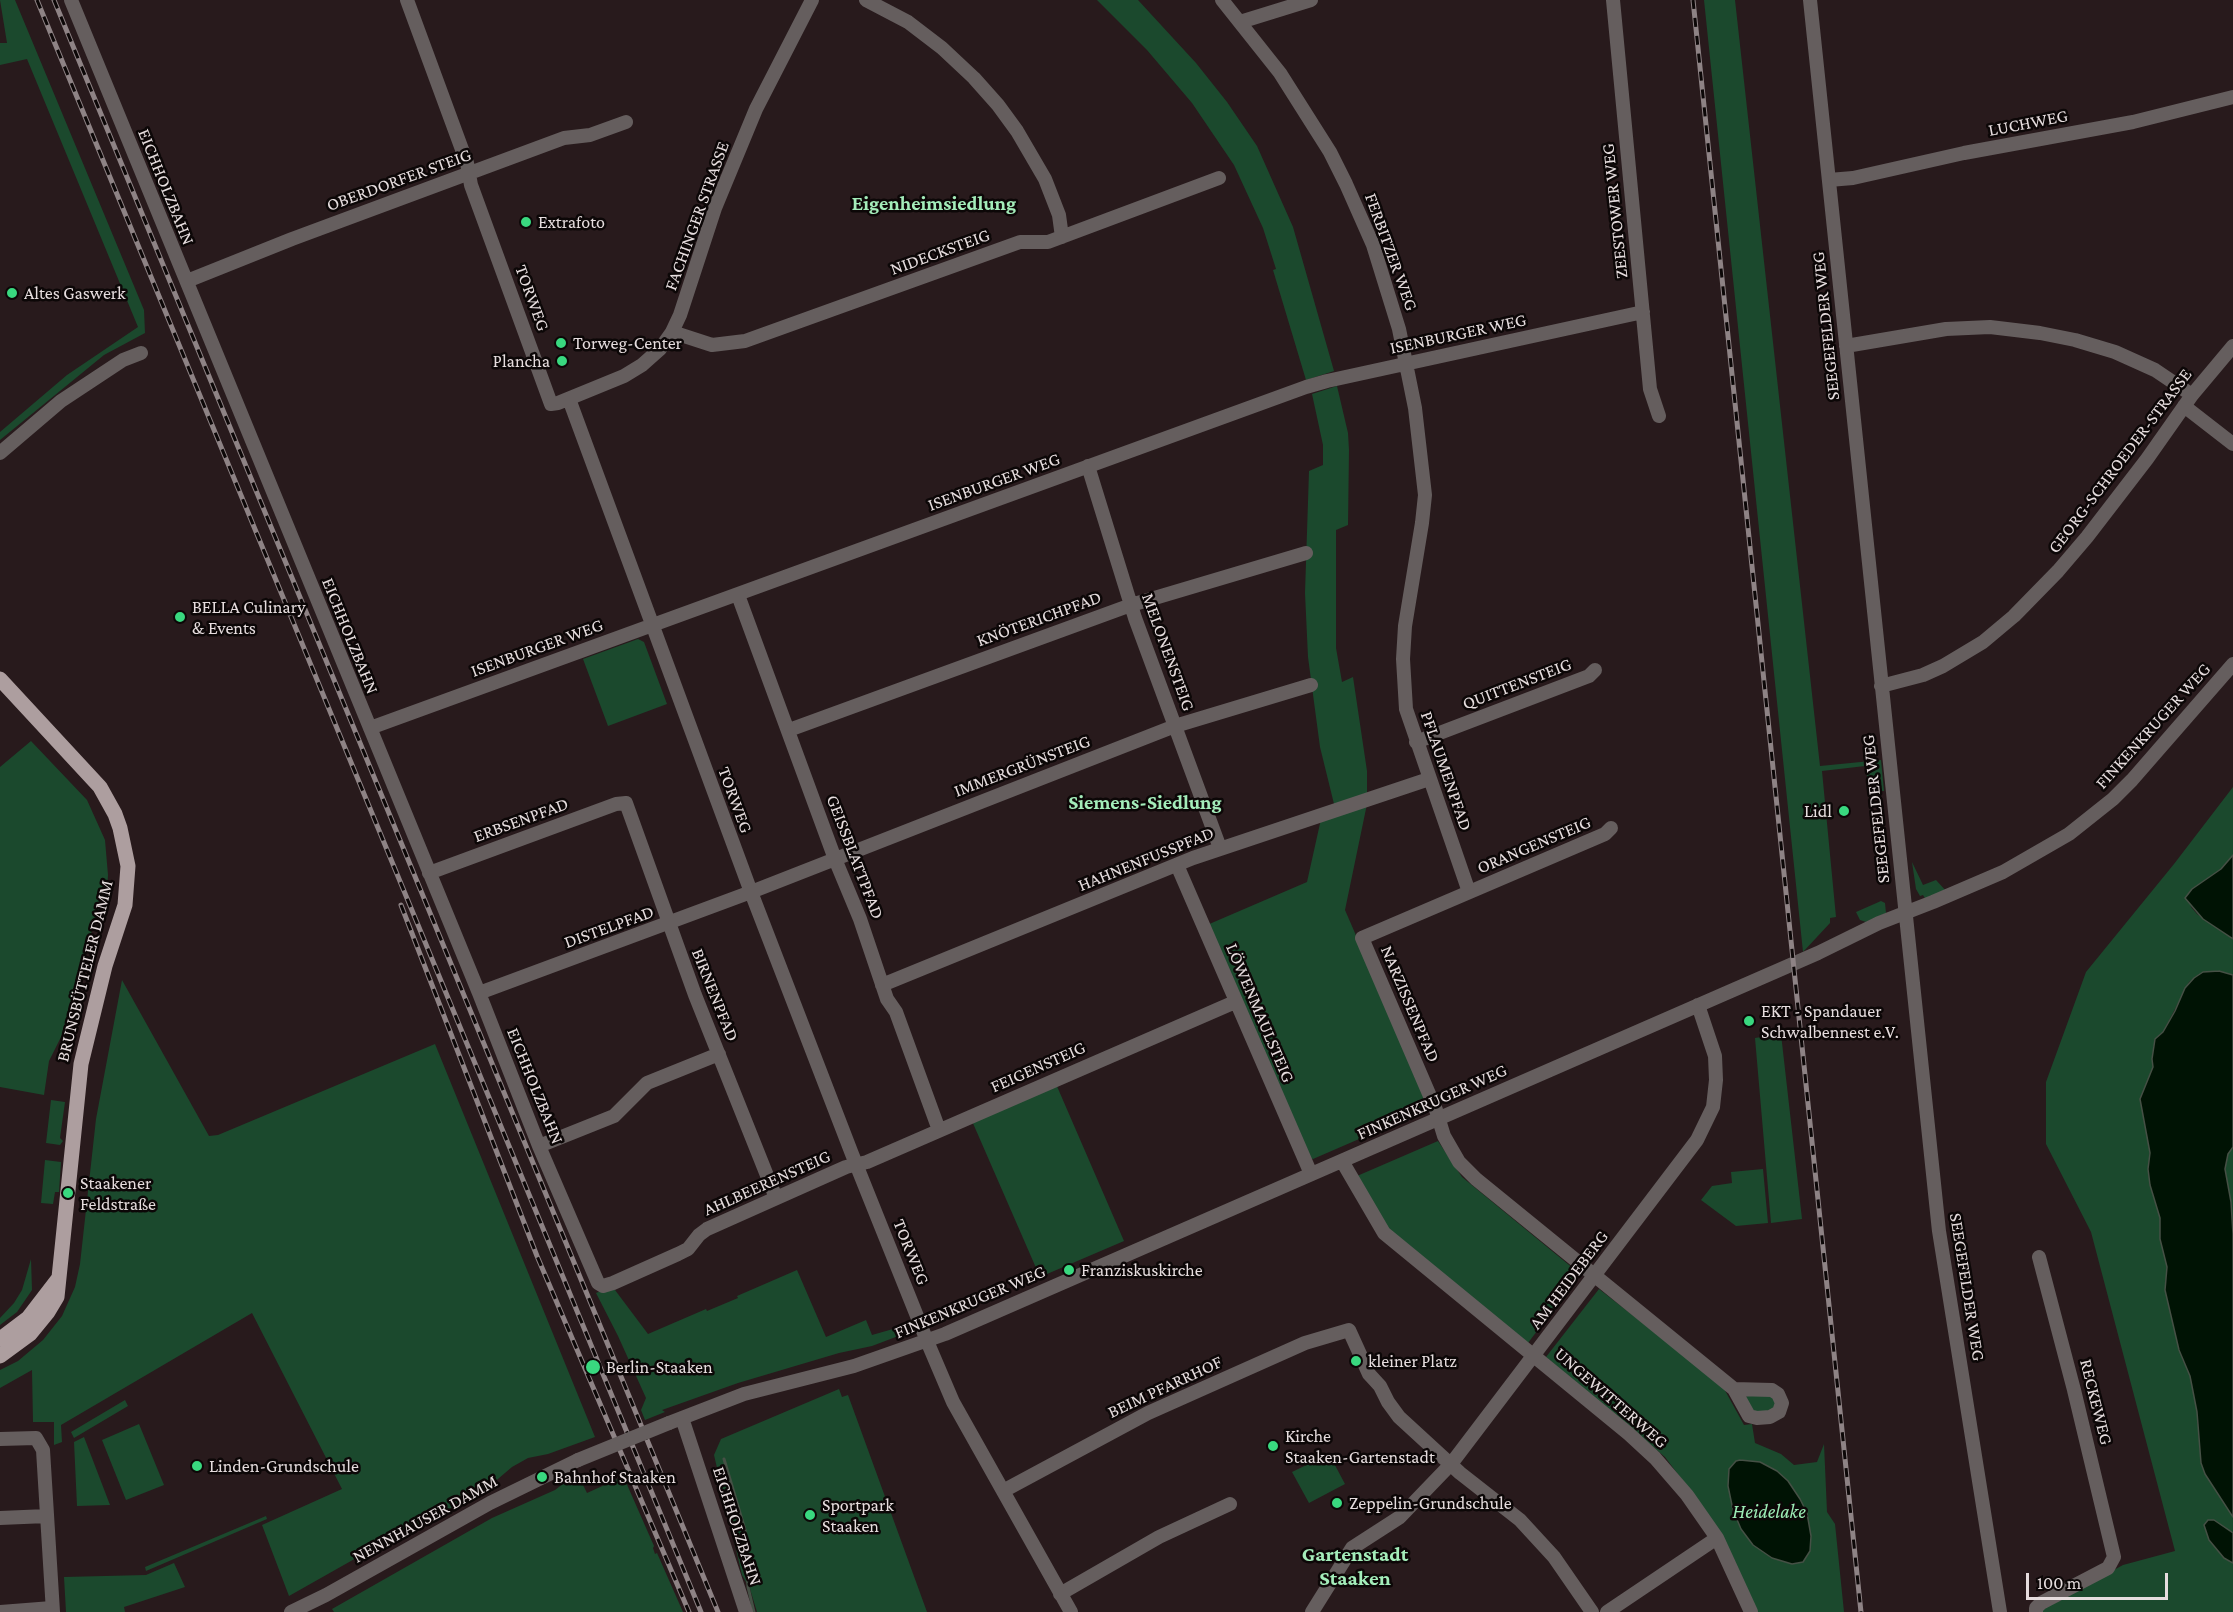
<!DOCTYPE html>
<meta charset="utf-8">
<style>
body{margin:0}
#map{position:relative;width:2233px;height:1612px;overflow:hidden;background:#281a1c;font-family:"Crimson Pro",serif}
canvas{display:block}
.scale{position:absolute;left:2026px;top:1573px;width:142px;height:27px;box-sizing:border-box;border:3px solid #e6ddde;border-top:0;padding-left:8px;font-size:18px;line-height:21px;white-space:nowrap;color:#e6ddde;-webkit-text-stroke:4px #0c0707;paint-order:stroke}
</style>
<div id="map">
<canvas width="2233" height="1612"></canvas>
<div class="scale">100 m</div>
</div>
<script>
const ctx = document.querySelector('canvas').getContext('2d');
ctx.lineJoin = 'round';
function paint(path, color) {
  ctx.fillStyle = color;
  ctx.fill(path, 'evenodd');
}
function toPath(rows) {
  const path = new Path2D();
  for (const r of rows) {
    path.moveTo(r[0], r[1]);
    for (let i = 2; i < r.length; i += 2) path.lineTo(r[i], r[i + 1]);
  }
  return path;
}
function trace(path, color, width, dash) {
  ctx.strokeStyle = color;
  ctx.lineWidth = width;
  ctx.lineCap = dash ? 'butt' : 'round';
  ctx.setLineDash(dash || []);
  ctx.stroke(path);
}
function label(font, color, halo, rows, align = 'center') {
  ctx.font = font + ' "Crimson Pro",serif';
  ctx.lineWidth = 5;
  ctx.setLineDash([]);
  ctx.textBaseline = 'middle';
  ctx.strokeStyle = halo;
  ctx.fillStyle = color;
  for (const [text, x, y, turn = 0] of rows) {
    ctx.save();
    ctx.translate(x, y);
    ctx.rotate((+turn || 0) * Math.PI / 180);
    ctx.textAlign = isNaN(turn) ? turn : align;
    if (halo) ctx.strokeText(text, 0, 0);
    ctx.fillText(text, 0, 0);
    ctx.restore();
  }
}
const green = toPath([
 [0,0,15,0,144,310,145,333,104,355,0,440,0,432,67,375,138,327,27,59,0,65,0,43,7,43],
 [1097,0,1138,0,1196,63,1227,102,1257,146,1293,227,1334,371,1306,380,1273,270,1276,269,1263,228,1234,165,1192,103,1147,50],
 [1704,0,1735,0,1820,766,1881,760,1884,791,1880,791,1879,789,1870,790,1865,766,1822,771,1836,917,1830,918,1830,923,1803,952],
 [1337,386,1348,433,1349,450,1348,525,1336,530,1336,648,1342,682,1353,677,1367,771,1367,798,1335,808,1320,747,1308,657,1305,593,1309,471,1323,465,1323,445,1312,394],
 [638,639,644,642,667,704,608,726,583,659],
 [31,741,87,800,105,840,108,875,107,889,84,953,61,1037,49,1061,44,1095,0,1087,0,767],
 [2233,787,2233,855,2221,869,2188,893,2191,907,2197,914,2233,939,2233,975,2209,971,2198,975,2189,982,2163,1032,2155,1039,2152,1059,2153,1067,2140,1099,2150,1153,2148,1169,2150,1185,2160,1218,2160,1239,2167,1267,2165,1290,2182,1358,2190,1376,2197,1412,2201,1463,2205,1474,2233,1517,2233,1533,2211,1520,2209,1540,2224,1558,2233,1563,2233,1612,2043,1612,2042,1609,2123,1565,2175,1551,2091,1232,2046,1144,2046,1082,2086,972,2174,864],
 [1367,804,1345,910,1429,1104,1426,1110,1313,1159,1307,1157,1207,925,1307,882,1321,819],
 [1912,862,1923,885,1936,880,1947,892,1926,900,1923,895,1920,896,1916,889],
 [1881,901,1885,903,1886,913,1866,922,1860,920,1856,912],
 [122,980,209,1136,218,1135,435,1044,595,1437,548,1454,528,1458,512,1467,485,1490,358,1557,289,1596,262,1525,342,1489,252,1313,61,1425,62,1442,54,1445,54,1422,33,1422,32,1370,0,1388,0,1370,18,1361,43,1340,62,1316,75,1287,80,1264,96,1119],
 [1781,1034,1802,1219,1771,1223,1755,1038],
 [1056,1084,1124,1241,1040,1277,972,1121],
 [51,1100,65,1102,60,1138,63,1141,60,1145,46,1143],
 [1438,1141,1462,1177,1580,1274,1528,1343,1388,1229,1357,1176],
 [2233,1147,2233,1234,2231,1202,2225,1169,2228,1154],
 [45,1160,61,1162,59,1192,55,1192,53,1204,41,1203],
 [1763,1169,1768,1223,1736,1226,1701,1200,1712,1186,1732,1183,1731,1172],
 [31,1259,32,1290,17,1312,0,1325,0,1318,14,1303,22,1290],
 [797,1270,826,1337,866,1320,872,1335,907,1325,909,1332,872,1346,839,1353,738,1383,662,1410,665,1412,645,1420,641,1410,646,1398,618,1336,596,1293,612,1286,648,1334,706,1309,707,1311,738,1298,737,1296],
 [1599,1289,1722,1385,1744,1425,1752,1424,1755,1443,1781,1454,1794,1465,1817,1462,1824,1444,1827,1512,1835,1524,1844,1612,1755,1612,1692,1493,1665,1457,1546,1357],
 [839,1389,842,1397,848,1395,927,1612,757,1612,750,1589,742,1575,714,1455,721,1439],
 [1771,1391,1777,1408,1755,1416,1745,1398,1747,1396],
 [125,1400,128,1406,74,1438,71,1432],
 [139,1424,164,1485,126,1500,102,1440],
 [84,1437,110,1505,77,1506,74,1442],
 [1329,1454,1345,1484,1309,1503,1292,1472],
 [577,1473,587,1493,622,1477,623,1480,625,1480,654,1546,653,1548,655,1554,657,1553,683,1612,334,1612,332,1609,492,1518,555,1490],
 [266,1516,267,1519,146,1571,145,1567],
 [174,1563,185,1587,124,1607,125,1612,66,1612,64,1577,146,1575]
]);
const water = toPath([
 [2233,855,2233,939,2203,919,2185,898,2192,889,2221,869,2233,855],
 [2219,971,2233,975,2233,1147,2228,1154,2225,1169,2231,1202,2233,1234,2233,1517,2205,1474,2201,1463,2197,1412,2190,1376,2179,1350,2165,1290,2167,1267,2160,1239,2160,1218,2150,1185,2148,1169,2150,1153,2140,1099,2153,1067,2152,1059,2155,1039,2163,1032,2175,1011,2185,988,2194,978,2203,972,2219,971],
 [1740,1460,1760,1462,1777,1471,1788,1481,1800,1499,1807,1513,1811,1536,1810,1551,1803,1562,1792,1564,1772,1558,1753,1545,1741,1529,1733,1510,1728,1486,1729,1469,1736,1461,1740,1460],
 [2208,1520,2214,1520,2233,1533,2233,1563,2224,1558,2209,1540,2204,1525,2208,1520]
]);
const stream = toPath([
 [724,1459,745,1530,748,1587,754,1612]
]);
const minor = toPath([
 [71,0,479,993,539,1146,598,1283,603,1286,613,1283,678,1254,688,1249,699,1235,707,1229,846,1167,867,1162,1235,1002],
 [407,0,467,163,471,185,551,404,558,403,624,376,642,365,660,349,672,332,680,315,715,208,756,109,812,0],
 [866,0,908,22,942,48,974,78,998,105,1017,131,1045,179,1059,215,1062,237],
 [1222,0,1280,73,1330,152,1346,184,1373,245,1399,329,1415,408,1425,495,1422,523,1405,626,1403,659,1406,709,1469,892],
 [1613,0,1650,389,1659,416],
 [1810,0,1939,1231,2000,1612],
 [1240,22,1311,0],
 [1829,180,1853,178,1964,153,2133,122,2233,97],
 [187,281,292,239,564,138,590,135,626,122],
 [672,332,712,345,745,341,1020,242,1048,242,1219,178],
 [1846,346,1946,329,1990,327,2040,333,2075,340,2115,352,2155,370,2192,395],
 [569,399,751,892,852,1154,927,1341,953,1402,1071,1612],
 [2184,406,2233,444],
 [0,453,61,401,123,360,141,353],
 [1088,466,1135,618,1220,848],
 [738,595,835,859,860,919,887,999,896,1012,939,1130],
 [1881,686,1923,675,1943,666,1983,642,2014,616,2058,571,2087,537,2147,459,2192,395,2233,346],
 [370,728,1306,387,1327,381,1643,312],
 [789,730,1131,605,1306,553],
 [1416,742,1589,676,1595,670],
 [1611,828,1605,834,1362,938,1436,1110,1444,1136,1459,1162,1476,1179,1734,1389,1749,1416,1757,1418,1770,1417,1779,1412,1782,1403,1778,1394,1772,1390,1734,1389],
 [1177,865,1311,1174],
 [429,873,616,804,626,803,695,995,776,1198],
 [882,985,1193,858,1429,779],
 [479,993,751,892,1175,726,1311,685],
 [539,1146,614,1116,647,1083,719,1054],
 [1342,1161,1384,1233,1629,1434,1655,1458,1687,1495,1717,1538,1751,1612],
 [682,1418,746,1612],
 [669,1423,744,1394,854,1366,945,1334,1818,953,1879,923,1933,902,2003,872,2069,834,2113,799,2132,780,2233,664],
 [0,1439,36,1438,43,1450,53,1612],
 [1003,1491,1148,1413,1305,1343,1349,1330,1369,1374,1380,1386,1388,1402,1399,1417,1460,1473,1520,1520,1554,1557,1592,1612],
 [0,1518,47,1516],
 [1060,1594,1159,1537,1230,1504],
 [0,1612,52,1608],
 [291,1612,326,1595,490,1503,578,1460],
 [1312,1612,1352,1548,1400,1517,1451,1464,1697,1140,1713,1107,1716,1080,1715,1056,1698,1005],
 [1607,1612,1717,1538],
 [2036,1612,2036,1608,2041,1603,2108,1568,2114,1557,2074,1390,2039,1257]
]);
const major = toPath([
 [0,679,100,787,115,814,120,828,128,866,125,905,105,966,81,1064,57,1297,48,1312,30,1334,0,1356],
 [0,1339,28,1318,58,1279]
]);
const rail = toPath([
 [37,0,701,1612],
 [54,0,718,1612],
 [1693,0,1861,1612],
 [401,905,537,1256,689,1612]
]);
const minorBridge = toPath([
 [578,1460,669,1423]
]);
const markers = [
 [526,222,6,"#39d87f"],
 [12,293,6,"#39d87f"],
 [561,343,6,"#39d87f"],
 [562,361,6,"#39d87f"],
 [180,617,6,"#39d87f"],
 [1844,811,6,"#39d87f"],
 [1749,1021,6,"#39d87f"],
 [68,1193,6,"#39d87f"],
 [1069,1270,6,"#39d87f"],
 [1356,1361,6,"#39d87f"],
 [593,1367,8,"#39d87f"],
 [1273,1446,6,"#39d87f"],
 [197,1466,6,"#39d87f"],
 [542,1477,6,"#39d87f"],
 [1337,1503,6,"#39d87f"],
 [810,1515,6,"#39d87f"]
];
const streetNames = [
 ["LUCHWEG",2028,123,-11],
 ["OBERDORFER STEIG",399,180,-20],
 ["EICHHOLZBAHN",166,187,68],
 ["ZEESTOWER WEG",1615,211,-96],
 ["FACHINGER STRASSE",697,216,-70],
 ["NIDECKSTEIG",940,252,-20],
 ["FERBITZER WEG",1391,252,70],
 ["TORWEG",532,298,70],
 ["SEEGEFELDER WEG",1826,326,-96],
 ["ISENBURGER WEG",1458,334,-12],
 ["GEORG-SCHROEDER-STRASSE",2120,461,-53],
 ["ISENBURGER WEG",994,482,-20],
 ["KNÖTERICHPFAD",1039,619,-20],
 ["EICHHOLZBAHN",350,636,68],
 ["ISENBURGER WEG",537,648,-20],
 ["MELONENSTEIG",1168,652,70],
 ["QUITTENSTEIG",1517,684,-21],
 ["FINKENKRUGER WEG",2153,726,-48],
 ["IMMERGRÜNSTEIG",1022,766,-21],
 ["PFLAUMENPFAD",1446,771,71],
 ["TORWEG",735,800,70],
 ["SEEGEFELDER WEG",1876,809,-96],
 ["ERBSENPFAD",521,820,-20],
 ["ORANGENSTEIG",1534,845,-23],
 ["GEISSBLATTPFAD",855,857,69],
 ["HAHNENFUSSPFAD",1146,859,-22],
 ["DISTELPFAD",609,927,-20],
 ["BRUNSBÜTTELER DAMM",85,971,-76],
 ["BIRNENPFAD",715,995,68],
 ["NARZISSENPFAD",1410,1004,67],
 ["LÖWENMAULSTEIG",1260,1013,67],
 ["FEIGENSTEIG",1038,1067,-24],
 ["EICHHOLZBAHN",535,1086,68],
 ["FINKENKRUGER WEG",1432,1102,-24],
 ["AHLBEERENSTEIG",767,1183,-24],
 ["TORWEG",911,1252,68],
 ["AM HEIDEBERG",1569,1280,-53],
 ["SEEGEFELDER WEG",1967,1287,81],
 ["FINKENKRUGER WEG",970,1302,-23],
 ["BEIM PFARRHOF",1165,1387,-25],
 ["UNGEWITTERWEG",1611,1398,41],
 ["RECKEWEG",2096,1402,76],
 ["NENNHAUSER DAMM",425,1519,-29],
 ["EICHHOLZBAHN",737,1526,72]
];
const poiNames = [
 ["Extrafoto",538,222],
 ["Altes Gaswerk",24,293],
 ["Torweg-Center",573,343],
 ["Plancha",550,361,"right"],
 ["BELLA Culinary",192,607],
 ["& Events",192,628],
 ["Lidl",1832,811,"right"],
 ["EKT - Spandauer",1761,1011],
 ["Schwalbennest e.V.",1761,1032],
 ["Staakener",80,1183],
 ["Feldstraße",80,1204],
 ["Franziskuskirche",1081,1270],
 ["kleiner Platz",1368,1361],
 ["Berlin-Staaken",606,1367],
 ["Kirche",1285,1436],
 ["Staaken-Gartenstadt",1285,1457],
 ["Linden-Grundschule",209,1466],
 ["Bahnhof Staaken",554,1477],
 ["Zeppelin-Grundschule",1349,1503],
 ["Sportpark",822,1505],
 ["Staaken",822,1526]
];
const neighbourhoodNames = [
 ["Eigenheimsiedlung",934,204],
 ["Siemens-Siedlung",1145,803]
];
const waterNames = [
 ["Heidelake",1769,1512]
];
const quarterNames = [
 ["Gartenstadt",1355,1555],
 ["Staaken",1355,1579]
];
paint(green, '#1b492d');
paint(water, '#001304');
trace(water, '#455045', 1.5);
trace(stream, '#455045', 3);
trace(minor, '#655e5e', 14);
trace(major, '#ad9e9f', 15);
trace(rail, '#8e8385', 5);
trace(rail, '#0c0707', 3, [9]);
trace(minorBridge, '#655e5e', 14);
for (const [x, y, r, color] of markers) {
  const dot = new Path2D();
  dot.arc(x, y, r, 0, 2 * Math.PI);
  ctx.fillStyle = color;
  ctx.fill(dot);
  trace(dot, '#0c0707', 2);
}
label('18px', '#e6ddde', '#0c0707', streetNames);
label('18px', '#e6ddde', '#0c0707', poiNames, 'left');
label('bold 20px', '#a4edba', '#0c0707', neighbourhoodNames);
label('italic 20px', '#9cecb5', '#0c0707', waterNames);
label('bold 21px', '#a4edba', '#0c0707', quarterNames);
</script>
